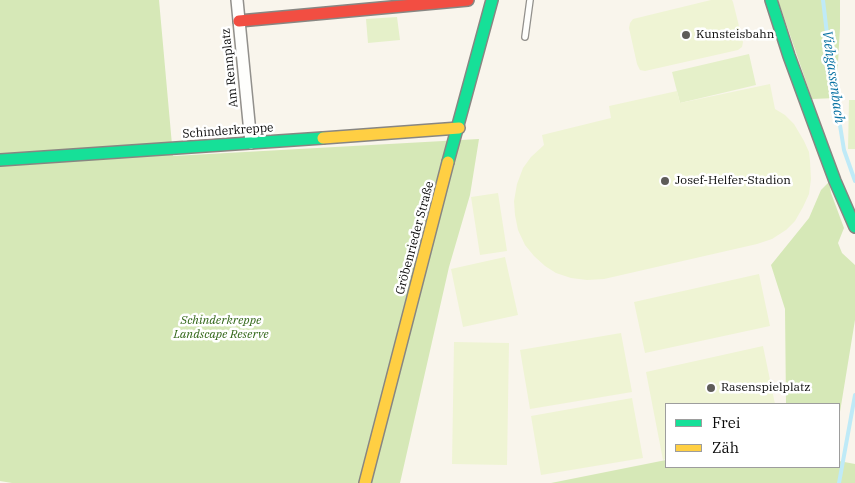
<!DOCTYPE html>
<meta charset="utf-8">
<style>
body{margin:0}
#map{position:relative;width:855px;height:483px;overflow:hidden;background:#f9f5ec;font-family:"IBM Plex Serif",serif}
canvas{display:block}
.legend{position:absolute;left:665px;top:403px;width:175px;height:65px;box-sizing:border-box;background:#fff;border:1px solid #9d9d9d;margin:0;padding:6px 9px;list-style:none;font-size:15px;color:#0a0a0a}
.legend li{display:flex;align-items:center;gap:10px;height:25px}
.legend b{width:25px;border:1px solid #9d9d9d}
</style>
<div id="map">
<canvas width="855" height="483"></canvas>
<ul class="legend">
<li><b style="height:6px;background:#16e098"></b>Frei</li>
<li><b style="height:6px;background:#ffcf43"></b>Zäh</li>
</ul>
</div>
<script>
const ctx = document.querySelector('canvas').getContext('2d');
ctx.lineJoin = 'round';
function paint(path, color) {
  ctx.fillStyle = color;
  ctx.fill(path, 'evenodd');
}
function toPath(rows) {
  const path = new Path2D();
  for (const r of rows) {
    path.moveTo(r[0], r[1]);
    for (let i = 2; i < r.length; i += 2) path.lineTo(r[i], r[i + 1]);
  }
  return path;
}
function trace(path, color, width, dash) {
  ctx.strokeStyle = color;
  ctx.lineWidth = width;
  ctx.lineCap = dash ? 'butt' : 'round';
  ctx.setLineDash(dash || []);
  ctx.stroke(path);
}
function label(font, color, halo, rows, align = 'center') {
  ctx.font = font + ' "IBM Plex Serif",serif';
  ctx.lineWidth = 5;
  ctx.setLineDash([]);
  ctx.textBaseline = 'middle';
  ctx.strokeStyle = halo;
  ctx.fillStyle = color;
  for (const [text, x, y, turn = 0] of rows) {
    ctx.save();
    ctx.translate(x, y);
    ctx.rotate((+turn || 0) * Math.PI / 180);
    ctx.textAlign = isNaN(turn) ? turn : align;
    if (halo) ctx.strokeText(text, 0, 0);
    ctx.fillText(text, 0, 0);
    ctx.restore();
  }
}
const green = toPath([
 [397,17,400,40,368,43,366,19],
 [749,54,756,85,680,103,672,72],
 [849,100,855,100,855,149,848,149]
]);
const forest = toPath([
 [0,0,159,0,173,156,479,139,470,195,449,267,400,483,12,483,0,481],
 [778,0,840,0,840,28,836,98,812,99],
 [829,182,831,193,844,228,838,243,842,253,855,265,855,320,839,418,839,404,786,404,785,309,771,265,809,218,821,190],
 [666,460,666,467,839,467,839,461,855,464,855,483,551,483]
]);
const pitch = toPath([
 [711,0,732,0,733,2,743,42,742,47,738,50,645,71,640,70,637,64,629,28,630,23,633,19],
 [770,84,775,109,785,115,794,124,804,141,809,152,810,161,811,179,809,194,803,207,795,221,786,230,772,239,757,244,604,279,587,280,571,278,556,273,545,266,534,256,525,245,518,230,515,215,514,201,517,184,523,168,531,157,544,145,542,135,611,118,609,106,677,91,680,103],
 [498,193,507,251,480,255,471,197],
 [505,257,518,315,463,327,451,269],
 [759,274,770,326,645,353,634,302],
 [621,333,632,392,530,409,520,350],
 [454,342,509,343,507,465,452,464],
 [763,346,775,404,666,404,666,459,663,460,646,372],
 [632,398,643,458,541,475,531,416]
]);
const stream = toPath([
 [823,0,832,76,844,150,855,181],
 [839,483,855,395]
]);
const lane = toPath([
 [525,37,530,0]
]);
const street = toPath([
 [237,0,251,143]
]);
const fast = toPath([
 [771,0,789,56,822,146,835,181,855,227],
 [0,160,323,138],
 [448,162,492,0]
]);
const slow = toPath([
 [323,138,459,128],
 [365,483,448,162]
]);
const jam = toPath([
 [239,21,468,0]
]);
const markers = [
 [686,35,5,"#5e5c59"],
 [665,181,5,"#5e5c59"],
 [711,388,5,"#5e5c59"]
];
const poiNames = [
 ["Kunsteisbahn",696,35],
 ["Josef-Helfer-Stadion",675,181],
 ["Rasenspielplatz",721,388]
];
const streetNames = [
 ["Am Rennplatz",230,68,-96],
 ["Schinderkreppe",228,131,-4],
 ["Gröbenrieder Straße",415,238,-75]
];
const parkNames = [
 ["Schinderkreppe",221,321],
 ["Landscape Reserve",221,335]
];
const waterNames = [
 ["Viehgassenbach",833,77,82]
];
paint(green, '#e5f0c9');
paint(forest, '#d6e8b7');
paint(pitch, '#eff4d4');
trace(stream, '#bfeaf7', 4);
trace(lane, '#92908c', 8);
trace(street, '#92908c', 14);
trace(fast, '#888682', 14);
trace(slow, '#888682', 14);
trace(jam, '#888682', 14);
trace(lane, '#fefefc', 5.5);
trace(street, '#fefefc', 11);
trace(fast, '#16e098', 11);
trace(slow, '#ffcf43', 11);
trace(jam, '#f24e42', 11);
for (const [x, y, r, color] of markers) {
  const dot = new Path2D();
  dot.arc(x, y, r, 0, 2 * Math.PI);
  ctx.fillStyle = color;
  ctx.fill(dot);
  trace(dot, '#fff', 2);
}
label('12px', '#0a0a0a', '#fff', poiNames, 'left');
label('12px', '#0a0a0a', '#fff', streetNames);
label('italic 12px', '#306516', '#fff', parkNames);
label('italic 14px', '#0a73a4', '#fff', waterNames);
</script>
